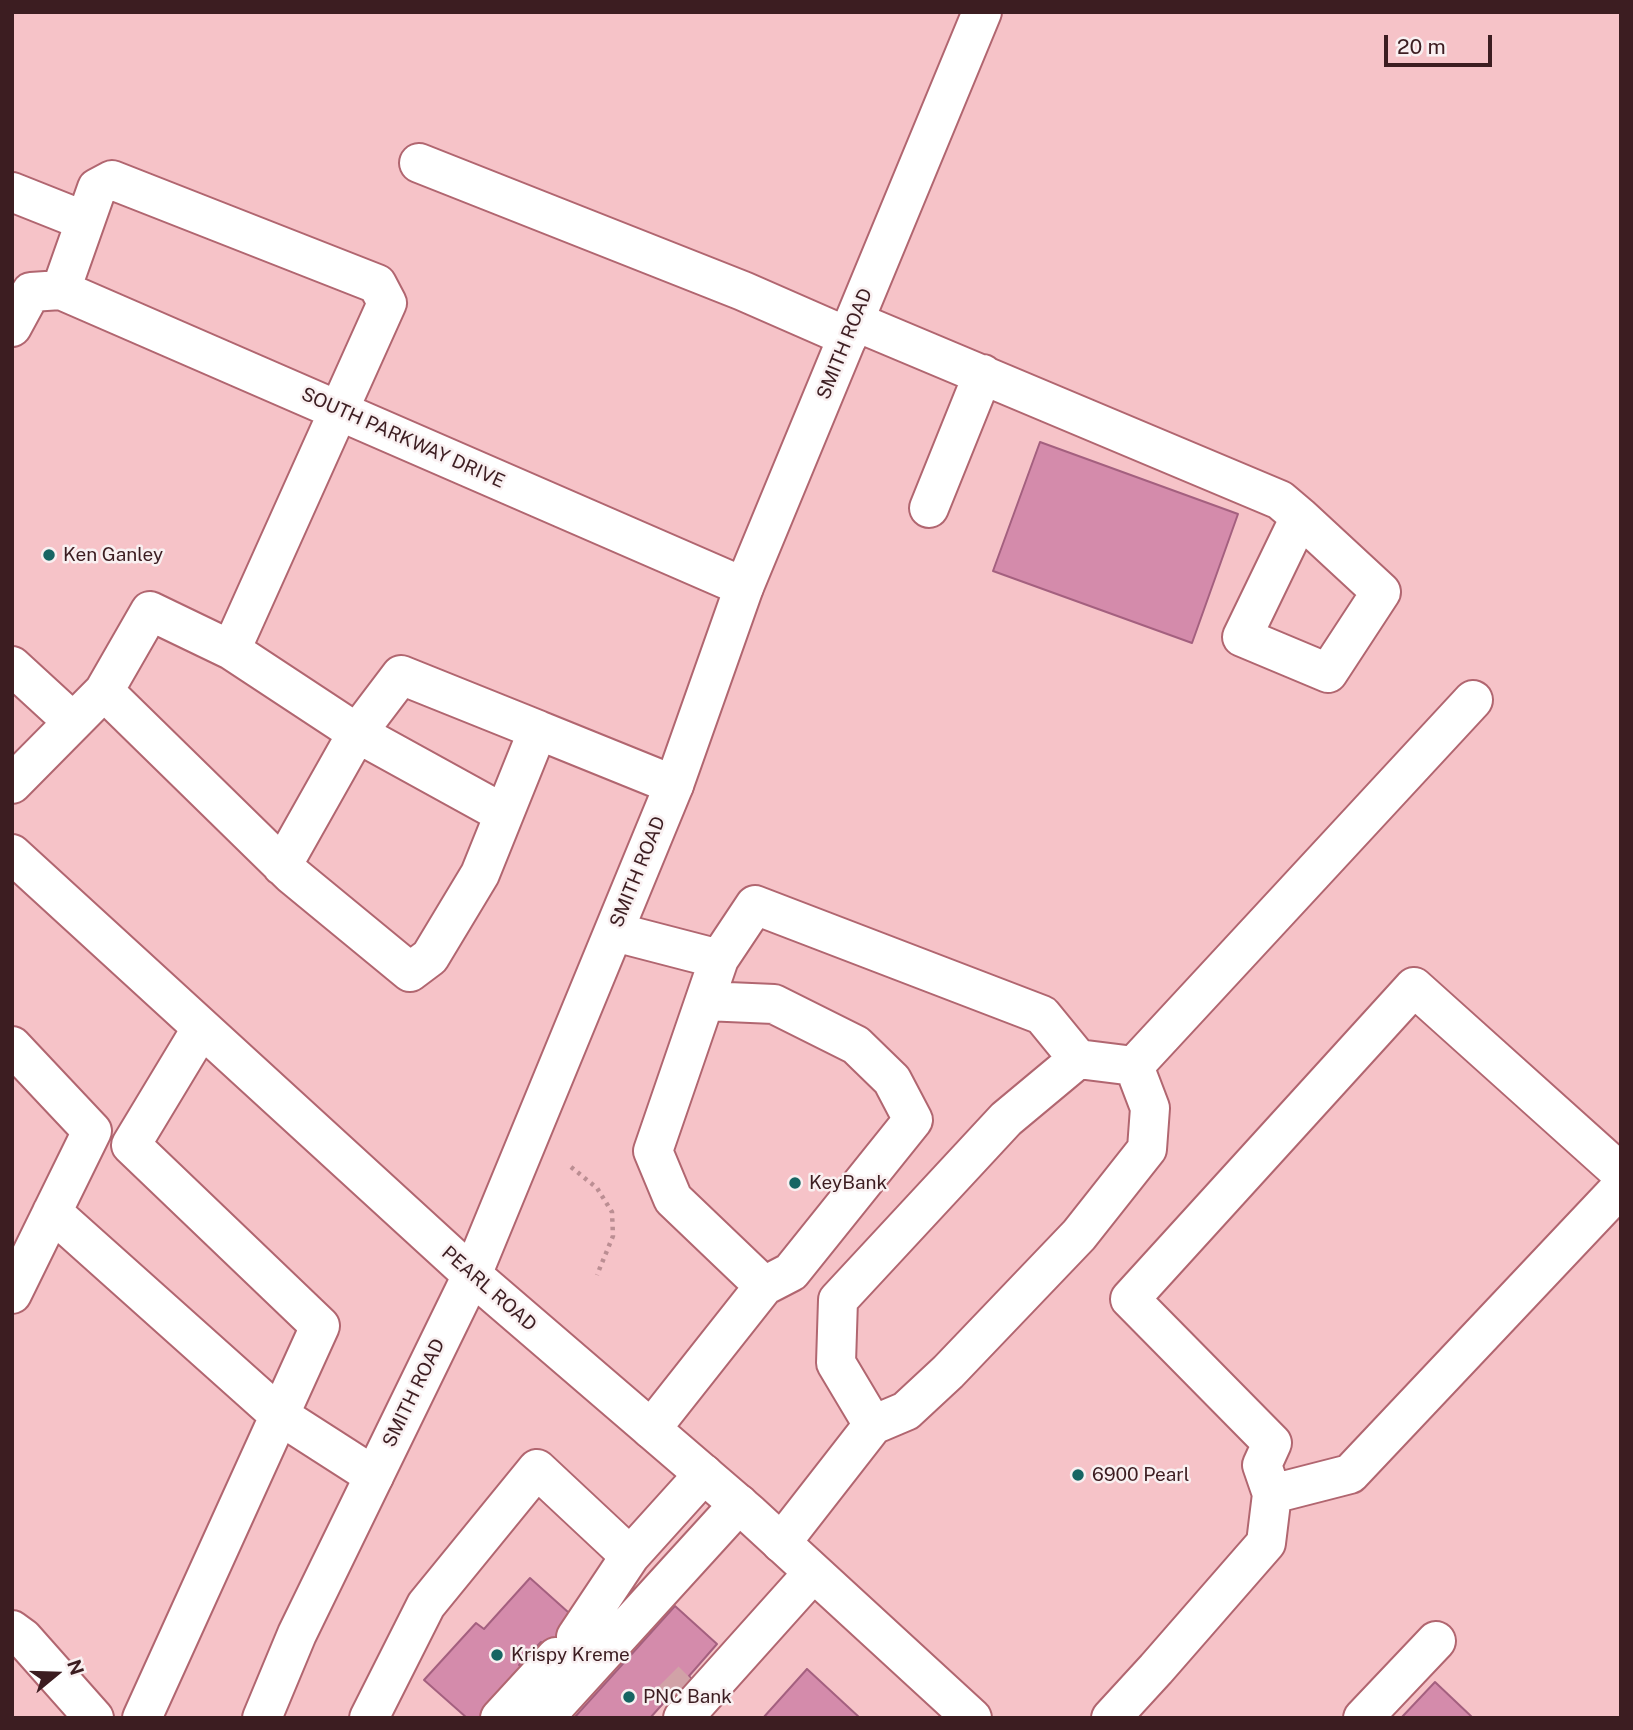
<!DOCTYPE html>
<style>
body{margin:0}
#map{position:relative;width:1633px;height:1730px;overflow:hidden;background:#f6c3c8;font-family:"Public Sans",sans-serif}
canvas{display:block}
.frame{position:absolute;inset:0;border:14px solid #3c1d21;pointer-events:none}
.north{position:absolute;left:21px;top:1639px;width:70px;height:70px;-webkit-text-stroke:5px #f9f0f1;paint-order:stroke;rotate:71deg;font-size:19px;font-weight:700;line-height:28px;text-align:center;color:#3c1d21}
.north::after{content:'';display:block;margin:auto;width:24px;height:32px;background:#3c1d21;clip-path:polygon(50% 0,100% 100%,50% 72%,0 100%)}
.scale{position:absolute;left:1384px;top:35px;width:108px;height:32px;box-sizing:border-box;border:4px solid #3c1d21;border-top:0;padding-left:9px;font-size:21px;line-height:24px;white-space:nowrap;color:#3c1d21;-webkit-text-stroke:5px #f9f0f1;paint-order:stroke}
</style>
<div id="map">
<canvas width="1633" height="1730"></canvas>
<div class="frame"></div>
<div class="north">N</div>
<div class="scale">20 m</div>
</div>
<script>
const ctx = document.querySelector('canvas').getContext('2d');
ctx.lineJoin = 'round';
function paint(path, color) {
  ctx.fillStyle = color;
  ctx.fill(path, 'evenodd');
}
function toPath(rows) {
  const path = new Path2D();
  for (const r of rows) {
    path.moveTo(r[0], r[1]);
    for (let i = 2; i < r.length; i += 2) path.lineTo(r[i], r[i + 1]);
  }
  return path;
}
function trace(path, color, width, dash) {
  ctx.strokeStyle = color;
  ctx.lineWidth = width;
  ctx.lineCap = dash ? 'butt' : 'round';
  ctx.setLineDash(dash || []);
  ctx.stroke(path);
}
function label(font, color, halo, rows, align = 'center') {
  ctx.font = font + ' "Public Sans",sans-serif';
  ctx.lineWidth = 5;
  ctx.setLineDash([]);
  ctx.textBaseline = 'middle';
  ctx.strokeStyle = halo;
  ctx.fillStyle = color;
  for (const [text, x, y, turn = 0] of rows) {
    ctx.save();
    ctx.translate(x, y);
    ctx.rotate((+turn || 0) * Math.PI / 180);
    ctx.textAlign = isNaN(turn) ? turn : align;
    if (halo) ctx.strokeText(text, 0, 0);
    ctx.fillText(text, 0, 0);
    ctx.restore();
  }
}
const building = toPath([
 [1040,442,1238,514,1192,643,993,571,1040,442],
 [530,1578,578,1621,566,1666,541,1642,519,1665,529,1674,486,1718,467,1718,424,1680,476,1623,484,1629,530,1578],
 [675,1606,717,1644,689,1676,694,1682,675,1703,669,1697,650,1718,574,1718,675,1606],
 [807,1669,860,1718,763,1718,807,1669],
 [1435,1682,1473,1718,1401,1718,1435,1682]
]);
const minorTunnel = toPath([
 [672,1700,692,1680]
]);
const path = toPath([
 [571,1167,597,1188,612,1212,613,1236,597,1275]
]);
const minor = toPath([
 [419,163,743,291,848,337],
 [12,192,85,221],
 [61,290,97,188,112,180,377,284,387,303,231,650],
 [854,321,1280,500,1300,517,1381,592,1328,673,1242,637,1300,517],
 [12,327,31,292,61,290,744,587],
 [929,508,983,374],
 [12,666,73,722],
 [104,691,150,611,231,650,357,733,282,866],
 [12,784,104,691,291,874,410,972,430,957,480,874,538,730,674,785],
 [504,814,357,733,401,675,538,730],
 [615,932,719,959,755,905,1042,1015,1078,1059],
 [705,1001,774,1004,856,1045,892,1080,913,1120,791,1272,764,1286],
 [12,1046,92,1131,12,1294],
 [1134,1066,1473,700],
 [1621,1173,1414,987,1130,1299,1272,1443,1262,1465,1272,1494,1350,1474,1621,1187],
 [52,1212,279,1415,374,1476],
 [651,1429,764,1286,673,1199,653,1151,719,959],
 [781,1543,873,1425,836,1363,838,1300,1006,1119,1078,1059,1134,1066,1150,1108,1147,1149,1079,1235,948,1372,906,1411,873,1425],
 [12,1630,23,1638,94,1718],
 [576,1637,630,1556],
 [142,1718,320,1326,131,1145,201,1029],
 [369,1718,426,1605,537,1469,630,1556,704,1474],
 [500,1718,556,1657],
 [544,1718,739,1504],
 [683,1718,813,1573],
 [1111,1718,1156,1669,1266,1543,1272,1494],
 [1363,1718,1436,1641]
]);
const major = toPath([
 [12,854,472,1275,750,1514,972,1718],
 [262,1718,297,1634,472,1275,674,785,744,587,982,12]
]);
const markers = [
 [49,555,7,"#176563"],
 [795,1183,7,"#176563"],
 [1078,1475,7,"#176563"],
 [497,1655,7,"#176563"],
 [629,1697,7,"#176563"]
];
const streetNames = [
 ["SMITH ROAD",845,344,-68],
 ["SOUTH PARKWAY DRIVE",403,438,24],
 ["SMITH ROAD",638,872,-68],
 ["PEARL ROAD",489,1289,41],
 ["SMITH ROAD",414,1393,-64]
];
const poiNames = [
 ["Ken Ganley",63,555],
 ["KeyBank",809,1183],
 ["6900 Pearl",1092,1475],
 ["Krispy Kreme",511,1655],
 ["PNC Bank",643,1697]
];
paint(building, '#d48bab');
trace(building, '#a4607f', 2);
trace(minorTunnel, '#d1a2a7', 38, [38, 19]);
trace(minor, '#b16670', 42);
trace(major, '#b16670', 42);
trace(path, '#bb8e93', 4.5, [3.5, 5]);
trace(minor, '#fff', 38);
trace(major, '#fff', 38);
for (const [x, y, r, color] of markers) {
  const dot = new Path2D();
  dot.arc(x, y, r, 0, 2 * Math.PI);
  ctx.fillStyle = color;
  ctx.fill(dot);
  trace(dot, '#f9f0f1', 2.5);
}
label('19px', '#3c1d21', '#f9f0f1', streetNames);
label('19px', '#3c1d21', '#f9f0f1', poiNames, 'left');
</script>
